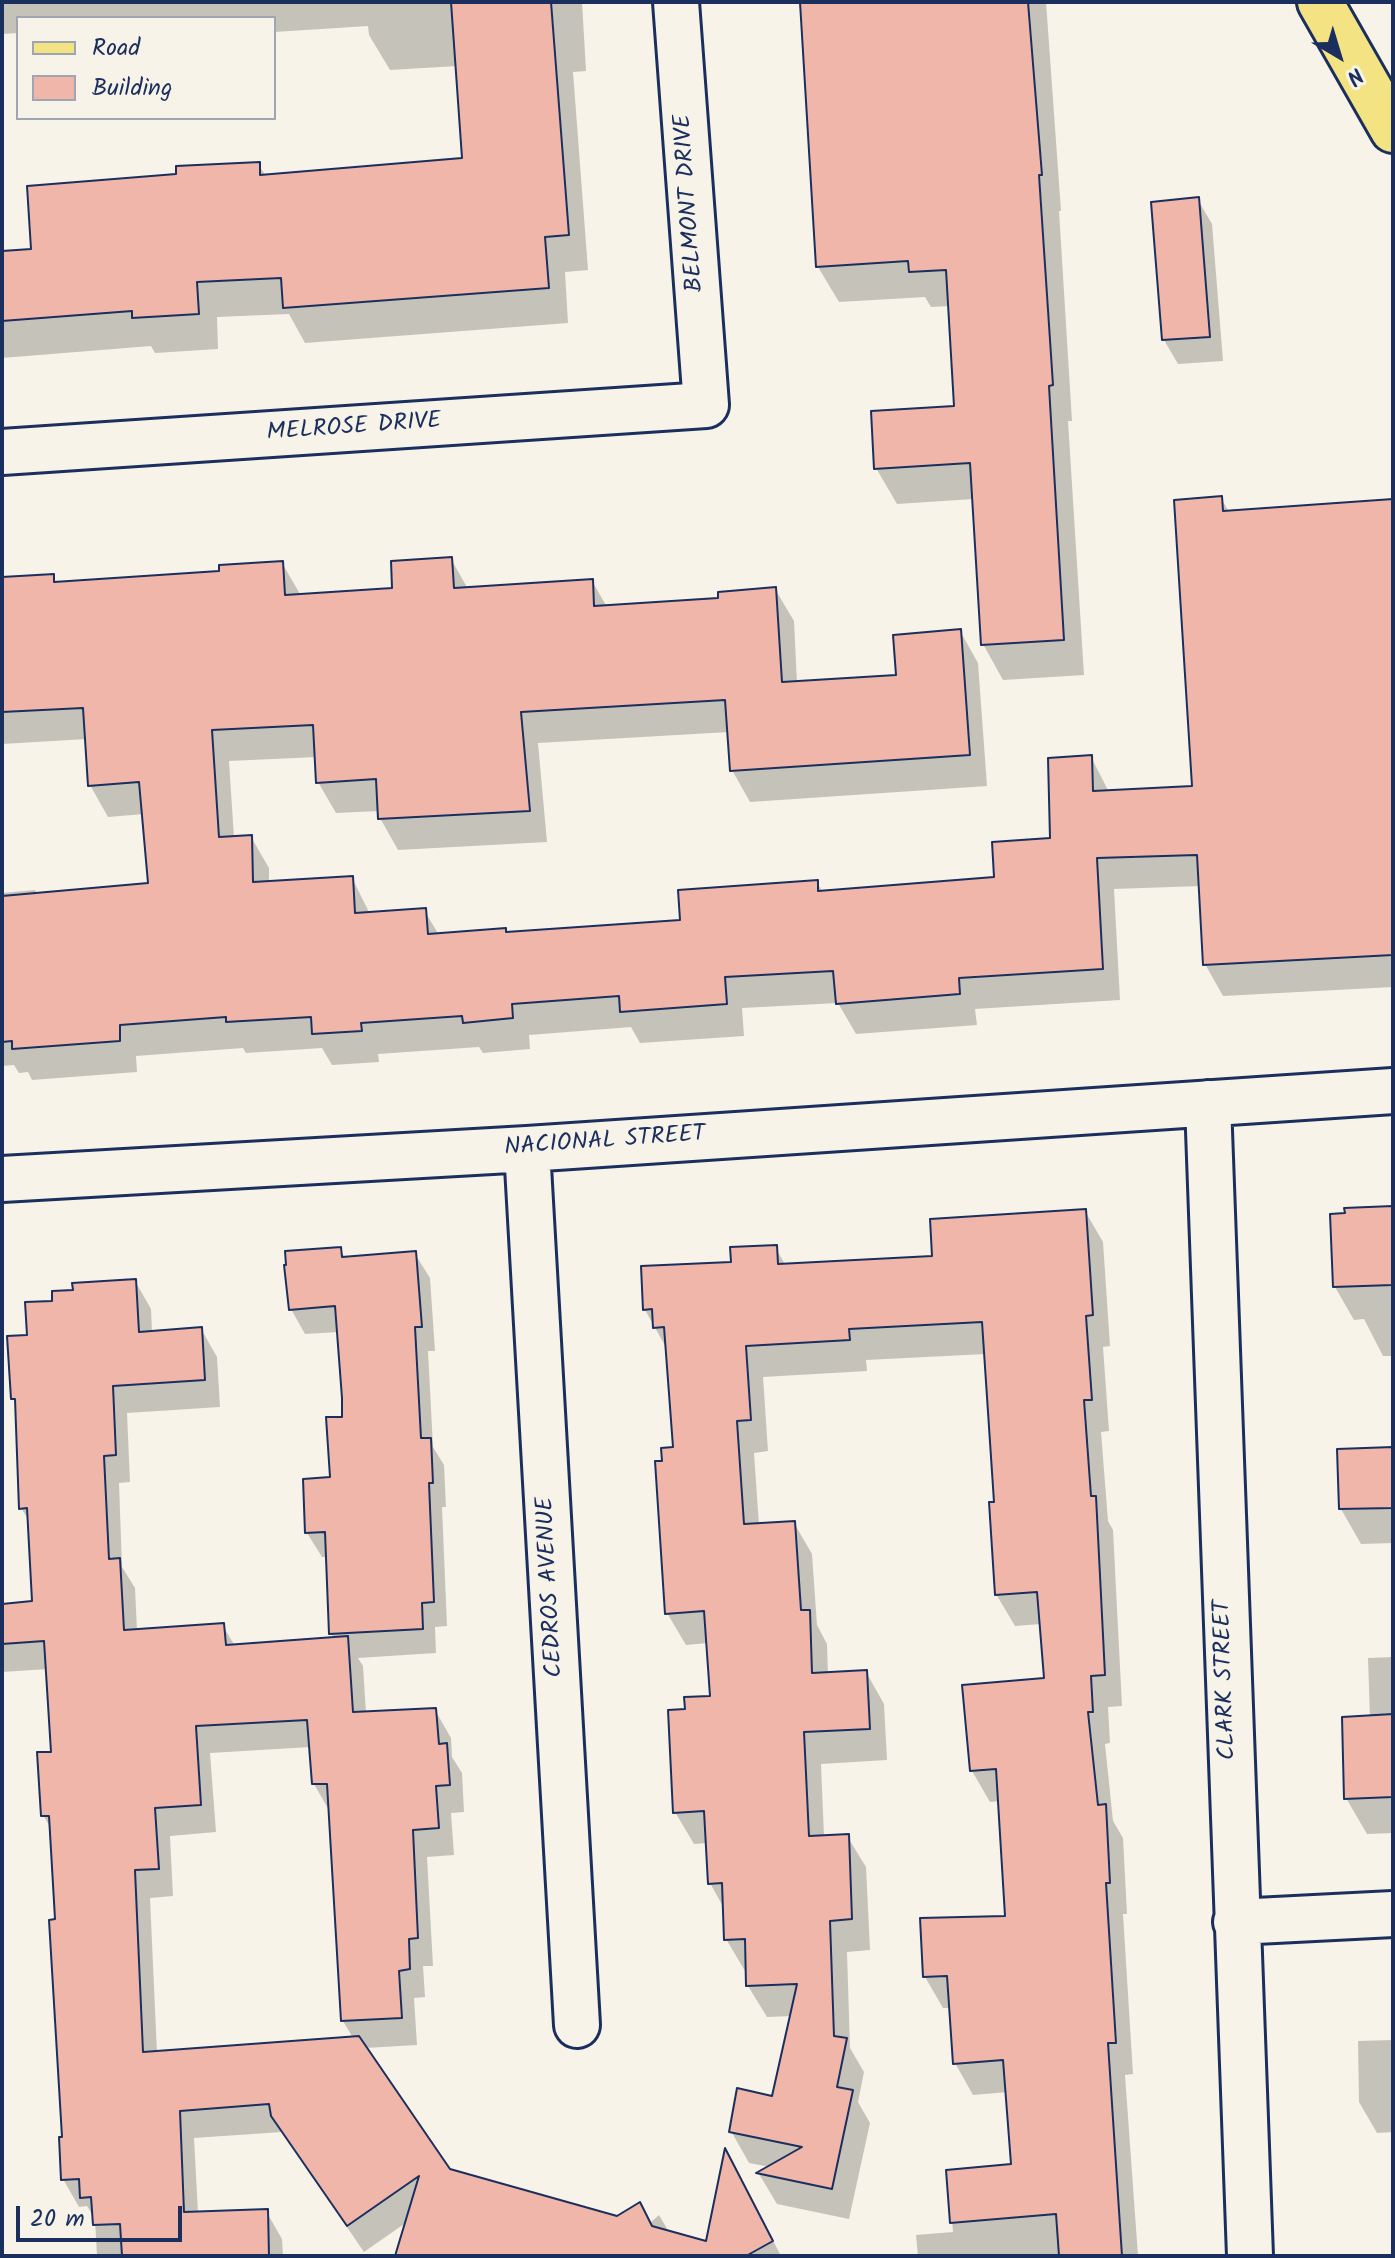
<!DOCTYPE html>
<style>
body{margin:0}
#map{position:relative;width:1395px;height:2258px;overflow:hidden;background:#f7f3e8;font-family:Kalam,sans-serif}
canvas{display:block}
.frame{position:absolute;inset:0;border:4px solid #1b2f5e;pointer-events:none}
.legend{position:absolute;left:16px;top:16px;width:260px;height:104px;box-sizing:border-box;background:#f7f3e8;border:2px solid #9fa5b1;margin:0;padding:10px 14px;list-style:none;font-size:24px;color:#1b2f5e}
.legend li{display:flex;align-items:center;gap:16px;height:40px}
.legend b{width:40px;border:2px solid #9fa5b1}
.north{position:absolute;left:1299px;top:16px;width:80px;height:80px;-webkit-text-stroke:6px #f7f3e8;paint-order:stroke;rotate:142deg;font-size:22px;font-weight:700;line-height:32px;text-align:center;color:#1b2f5e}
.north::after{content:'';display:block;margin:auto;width:28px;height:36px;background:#1b2f5e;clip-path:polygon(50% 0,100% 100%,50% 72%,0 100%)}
.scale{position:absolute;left:16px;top:2206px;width:166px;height:36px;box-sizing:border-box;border:4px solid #1b2f5e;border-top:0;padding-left:10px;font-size:24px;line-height:28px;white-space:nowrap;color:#1b2f5e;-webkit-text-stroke:6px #f7f3e8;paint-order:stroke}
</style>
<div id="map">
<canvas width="1395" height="2258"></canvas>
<div class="frame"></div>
<ul class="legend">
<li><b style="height:10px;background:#f4e382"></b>Road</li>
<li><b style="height:22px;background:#f0b6aa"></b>Building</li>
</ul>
<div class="north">N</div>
<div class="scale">20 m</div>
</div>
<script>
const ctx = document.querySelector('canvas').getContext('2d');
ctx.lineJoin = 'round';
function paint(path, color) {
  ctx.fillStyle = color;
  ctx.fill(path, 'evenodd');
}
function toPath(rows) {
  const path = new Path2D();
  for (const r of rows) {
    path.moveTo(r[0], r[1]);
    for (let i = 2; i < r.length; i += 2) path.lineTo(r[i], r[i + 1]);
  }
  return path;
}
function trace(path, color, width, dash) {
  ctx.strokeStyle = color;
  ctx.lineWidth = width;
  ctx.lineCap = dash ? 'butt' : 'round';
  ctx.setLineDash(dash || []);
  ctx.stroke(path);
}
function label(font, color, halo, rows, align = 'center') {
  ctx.font = font + ' Kalam,sans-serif';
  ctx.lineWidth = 6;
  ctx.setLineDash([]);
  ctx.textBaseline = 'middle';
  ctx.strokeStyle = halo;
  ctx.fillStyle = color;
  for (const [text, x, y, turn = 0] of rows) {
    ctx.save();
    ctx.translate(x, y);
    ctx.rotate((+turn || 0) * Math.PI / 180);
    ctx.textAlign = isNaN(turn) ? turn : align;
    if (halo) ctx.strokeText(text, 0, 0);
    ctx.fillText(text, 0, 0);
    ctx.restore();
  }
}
const shadow = toPath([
 [2,2,582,2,586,71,573,72,588,270,565,272,568,323,305,343,289,314,217,317,218,349,155,353,151,346,2,358,2,253,33,250,178,176,258,164,266,176,464,159,458,66,390,70,369,35,368,26,274,32,274,18,18,18,18,33,2,34],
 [799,2,1046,2,1061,211,1059,211,1072,421,1068,421,1084,675,1003,680,983,644,974,499,897,504,876,468,957,408,950,306,931,307,925,297,839,302,818,267,804,29,801,23],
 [1198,200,1212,224,1223,361,1178,364,1164,340],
 [1221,498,1229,512,1393,501,1393,987,1223,996,1205,964,1201,886,1114,889,1120,1000,975,1009,977,1025,856,1034,838,1003,742,1008,744,1036,640,1043,631,1027,529,1035,530,1049,483,1053,479,1047,378,1054,379,1062,332,1065,322,1048,246,1053,243,1048,136,1056,137,1072,32,1080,28,1072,19,1073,14,1065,2,1066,2,893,35,890,38,895,150,885,144,814,108,817,90,785,87,739,2,744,2,579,53,576,57,584,221,573,282,563,300,594,394,590,451,559,468,589,592,581,607,607,720,600,775,589,794,621,797,683,898,677,960,631,978,663,987,786,750,802,732,770,729,732,538,743,547,842,398,850,380,818,379,811,336,813,318,782,317,757,229,761,234,838,251,837,269,868,269,883,352,878,370,914,424,910,439,935,505,930,507,934,682,921,817,882,823,893,996,879,1052,839,1091,757,1109,792,1194,788],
 [1393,1208,1393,1356,1383,1356,1364,1319,1354,1320,1335,1287],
 [1085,1211,1103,1242,1110,1346,1103,1347,1109,1431,1101,1432,1108,1521,1113,1530,1122,1706,1108,1707,1110,1743,1105,1744,1113,1821,1123,1838,1127,1914,1123,1914,1133,2074,1125,2075,1138,2256,918,2256,916,2235,953,2232,948,2172,1013,2166,1008,2092,973,2095,955,2063,951,2008,943,2008,925,1977,1007,1918,1000,1801,990,1802,972,1771,1046,1679,1041,1624,1015,1626,996,1594,996,1504,986,1354,866,1360,867,1371,763,1377,768,1451,754,1453,759,1525,794,1523,812,1554,817,1625,827,1644,828,1674,866,1672,884,1704,887,1760,821,1764,824,1837,847,1836,866,1867,870,1950,847,1952,850,2048,864,2072,858,2102,870,2123,849,2219,777,2204,759,2174,770,2167,749,2163,731,2131,774,2098,792,2016,767,2017,748,1986,748,1971,745,1971,726,1939,725,1910,710,1883,708,1843,694,1844,675,1812,687,1711,712,1697,708,1643,686,1645,667,1613,665,1463,675,1449,667,1349,645,1310,643,1268,733,1264,775,1247,786,1266,934,1258],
 [340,1249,345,1258,415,1254,430,1278,435,1351,428,1351,433,1447,444,1465,446,1507,442,1507,447,1626,435,1627,436,1653,358,1658,363,1666,366,1713,435,1710,451,1738,452,1757,462,1773,464,1812,451,1813,454,1855,427,1857,433,1966,423,1966,425,1997,414,1998,417,2045,365,2048,449,2171,589,2256,397,2256,407,2222,364,2252,282,2132,194,2138,198,2213,266,2211,282,2239,283,2256,97,2256,95,2219,87,2206,79,2207,63,2179,64,2139,57,1921,52,1830,43,1815,53,1754,48,1669,2,1672,2,1606,34,1603,30,1522,21,1508,17,1405,13,1398,29,1337,54,1303,135,1281,151,1309,152,1333,201,1329,217,1357,220,1407,127,1413,130,1482,119,1483,122,1567,135,1588,137,1631,223,1626,235,1646,335,1639,331,1634,328,1557,322,1557,307,1533,332,1479,344,1418,339,1332,305,1334,291,1309],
 [311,1747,314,1784,330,1812,343,2021,353,2038,157,2053,150,1898,173,1896,170,1836,216,1832,210,1753],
 [1393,1449,1393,1543,1361,1544,1341,1509],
 [1393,1657,1393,1833,1367,1834,1346,1798,1370,1718,1368,1658],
 [1393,2040,1393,2157,1392,2132,1377,2133,1359,2102,1358,2041],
 [726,2153,745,2186,781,2256,705,2256],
 [659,2215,683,2256,618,2256,650,2223]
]);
const building = toPath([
 [451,2,551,2,569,235,545,237,549,288,283,308,281,278,197,282,199,314,132,318,132,311,2,321,2,251,31,249,27,186,176,174,176,166,260,162,260,175,462,158,451,2],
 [800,2,1028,2,1042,175,1039,175,1053,385,1049,386,1064,640,981,645,970,463,874,469,871,411,954,406,946,270,909,272,908,261,816,267,800,2],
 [1199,197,1210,337,1162,340,1151,202,1199,197],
 [1222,496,1223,511,1393,499,1393,955,1203,965,1197,855,1097,858,1103,969,959,978,960,994,836,1004,833,971,725,977,727,1004,620,1012,619,996,512,1004,513,1018,463,1023,462,1016,361,1023,362,1031,312,1034,311,1017,226,1022,226,1017,120,1025,120,1041,12,1049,12,1041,2,1042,2,896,148,883,139,782,88,786,83,708,2,712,2,577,54,574,54,582,219,571,219,565,283,561,285,595,392,588,391,561,452,557,454,588,593,579,594,606,718,598,718,592,776,587,782,682,896,675,893,635,961,629,970,755,730,771,725,700,521,712,530,811,378,819,376,779,316,783,313,725,212,730,219,837,252,835,253,882,353,876,355,913,426,908,428,934,506,928,506,932,680,920,678,890,818,880,818,891,994,877,992,842,1050,838,1048,758,1092,755,1093,791,1192,786,1174,500,1222,496],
 [1393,1206,1393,1285,1333,1287,1330,1214,1345,1213,1344,1208,1393,1206],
 [1086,1209,1093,1315,1086,1316,1092,1400,1084,1400,1091,1496,1096,1496,1105,1675,1091,1676,1093,1712,1088,1712,1098,1805,1106,1804,1110,1883,1106,1883,1116,2043,1108,2043,1122,2256,1059,2256,1056,2214,950,2223,946,2170,1011,2164,1003,2060,953,2064,947,1976,923,1977,920,1918,1005,1916,996,1769,970,1771,962,1685,1044,1678,1037,1592,995,1595,989,1502,994,1502,982,1322,849,1329,850,1340,746,1346,751,1420,737,1421,744,1524,795,1521,801,1610,810,1610,812,1673,867,1670,870,1729,804,1732,809,1836,849,1834,852,1919,830,1921,834,2036,847,2038,837,2087,853,2090,832,2189,756,2173,802,2147,729,2132,737,2088,772,2096,797,1984,746,1986,745,1939,724,1940,722,1883,708,1884,704,1811,673,1813,668,1710,685,1709,684,1697,710,1696,704,1611,665,1614,655,1461,662,1461,661,1448,673,1447,664,1327,653,1328,652,1309,643,1310,641,1266,731,1262,730,1247,777,1245,778,1264,932,1256,930,1219,1086,1209],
 [341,1247,342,1257,416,1251,422,1327,415,1327,421,1438,431,1438,433,1483,429,1483,434,1602,422,1603,423,1629,329,1634,325,1532,305,1533,303,1479,330,1477,326,1417,342,1417,342,1398,335,1306,289,1310,284,1265,286,1265,285,1251,341,1247],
 [136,1279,139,1332,202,1327,205,1380,113,1386,116,1455,104,1456,109,1559,120,1558,124,1630,224,1623,226,1645,348,1636,353,1712,436,1708,439,1744,447,1743,450,1785,436,1786,439,1828,413,1830,418,1938,409,1939,410,1969,399,1971,402,2018,341,2021,327,1784,312,1784,307,1720,196,1726,201,1805,155,1808,159,1869,135,1870,143,2052,359,2036,450,2169,617,2216,640,2202,652,2226,706,2241,725,2148,773,2241,746,2256,395,2256,419,2176,347,2226,271,2116,269,2104,180,2111,184,2212,268,2209,269,2256,122,2256,120,2224,93,2225,91,2197,80,2198,79,2179,61,2180,59,2137,62,2137,49,1920,55,1919,49,1816,41,1816,37,1752,51,1752,44,1641,2,1644,2,1604,32,1601,27,1508,19,1509,15,1399,11,1399,7,1336,27,1335,25,1302,52,1301,52,1291,73,1290,72,1283,136,1279],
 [1393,1447,1393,1508,1339,1509,1337,1449,1393,1447],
 [1393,1714,1393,1797,1344,1799,1342,1717,1393,1714]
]);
const minor = toPath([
 [2,452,706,405,676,2],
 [1208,1103,1250,2256],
 [527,1149,577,2025],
 [2,1179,527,1149,1393,1091],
 [1236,1922,1393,1914]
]);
const major = toPath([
 [1320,2,1393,130]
]);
const streetNames = [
 ["BELMONT DRIVE",691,203,-94],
 ["MELROSE DRIVE",354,429,-4],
 ["NACIONAL STREET",605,1143,-4],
 ["CEDROS AVENUE",552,1587,-93],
 ["CLARK STREET",1227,1680,-92]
];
paint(shadow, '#0003');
paint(building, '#f0b6aa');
trace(building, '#1b2f5e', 2);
trace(minor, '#1b2f5e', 50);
trace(major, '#1b2f5e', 50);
trace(minor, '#f7f3e8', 44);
trace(major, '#f4e382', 44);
label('24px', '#1b2f5e', '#f7f3e8', streetNames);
</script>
